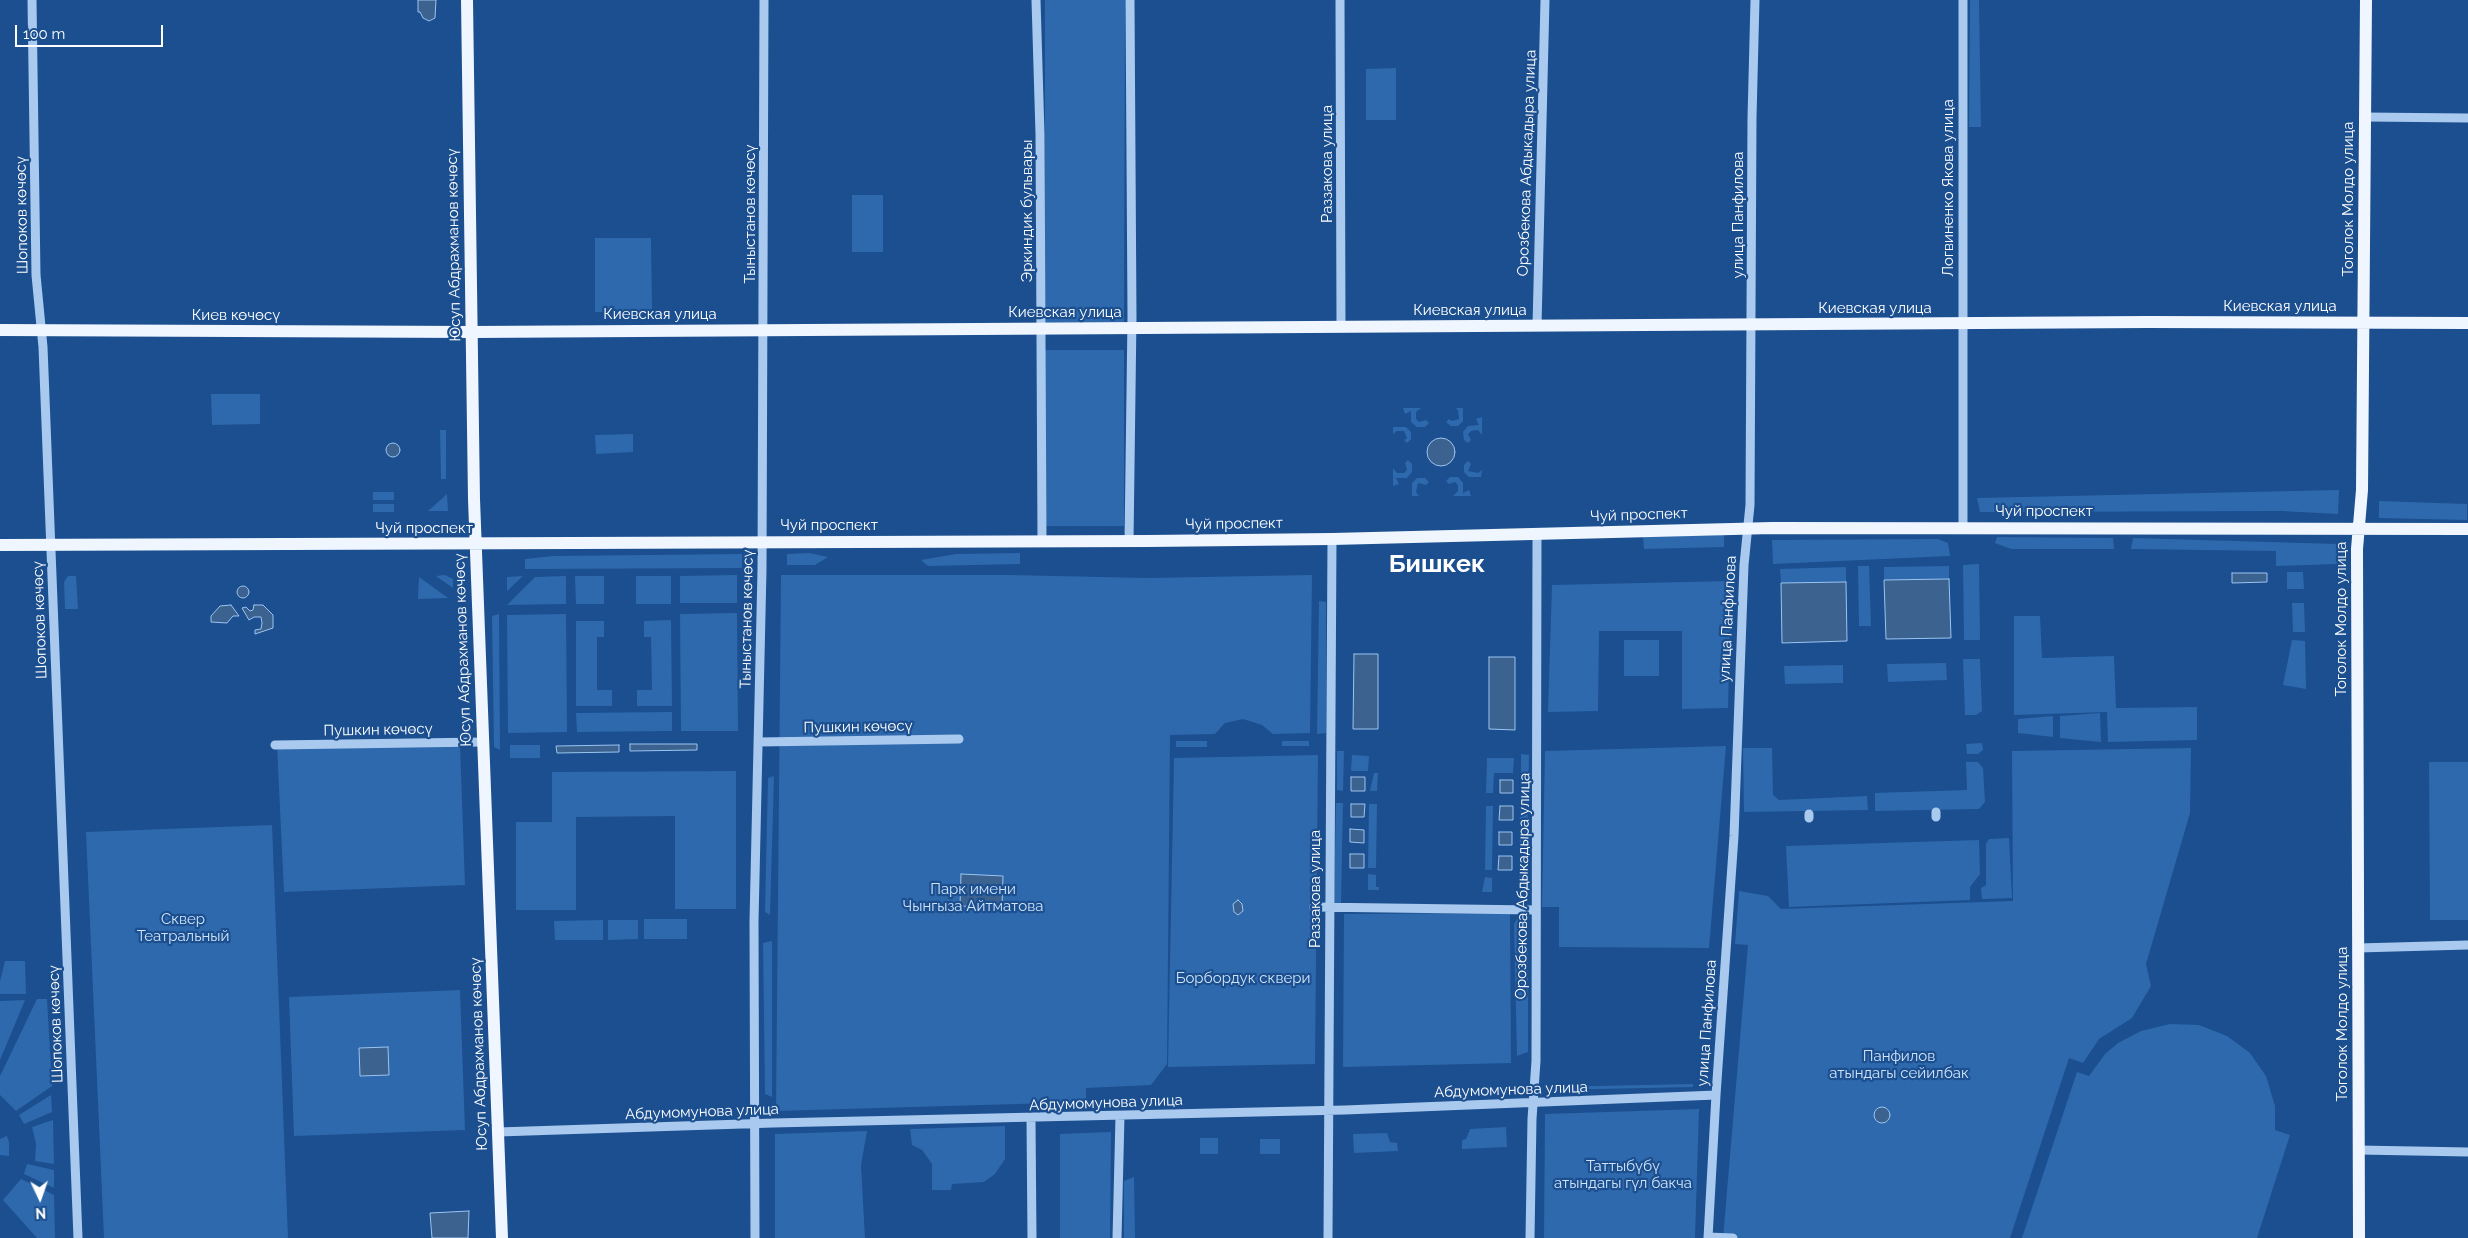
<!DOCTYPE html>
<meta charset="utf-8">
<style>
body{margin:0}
#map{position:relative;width:2468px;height:1238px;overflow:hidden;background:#1b4f8f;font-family:Raleway,sans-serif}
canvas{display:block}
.north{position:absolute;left:15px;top:1173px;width:50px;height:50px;-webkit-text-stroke:4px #1b4f8f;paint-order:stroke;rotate:177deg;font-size:14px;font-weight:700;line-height:20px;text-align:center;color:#fff}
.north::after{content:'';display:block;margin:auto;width:18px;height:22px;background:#fff;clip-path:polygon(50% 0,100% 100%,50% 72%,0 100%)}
.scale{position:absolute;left:15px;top:25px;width:148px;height:22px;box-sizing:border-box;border:2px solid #fff;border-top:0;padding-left:6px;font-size:15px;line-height:18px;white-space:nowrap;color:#fff;-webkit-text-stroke:4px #1b4f8f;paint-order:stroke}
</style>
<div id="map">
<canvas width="2468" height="1238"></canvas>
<div class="north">N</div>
<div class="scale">100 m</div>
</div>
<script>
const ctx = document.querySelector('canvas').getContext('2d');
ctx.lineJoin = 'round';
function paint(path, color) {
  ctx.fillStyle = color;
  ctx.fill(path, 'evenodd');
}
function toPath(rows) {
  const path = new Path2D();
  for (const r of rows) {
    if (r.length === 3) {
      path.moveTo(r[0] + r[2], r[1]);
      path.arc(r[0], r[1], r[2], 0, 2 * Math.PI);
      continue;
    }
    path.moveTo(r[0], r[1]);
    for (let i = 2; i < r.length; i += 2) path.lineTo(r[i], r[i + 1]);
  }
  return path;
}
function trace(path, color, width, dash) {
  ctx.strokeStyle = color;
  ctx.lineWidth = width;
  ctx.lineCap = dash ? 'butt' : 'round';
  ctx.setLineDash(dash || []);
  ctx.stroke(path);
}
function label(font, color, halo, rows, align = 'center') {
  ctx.font = font + ' Raleway,sans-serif';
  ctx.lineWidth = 4.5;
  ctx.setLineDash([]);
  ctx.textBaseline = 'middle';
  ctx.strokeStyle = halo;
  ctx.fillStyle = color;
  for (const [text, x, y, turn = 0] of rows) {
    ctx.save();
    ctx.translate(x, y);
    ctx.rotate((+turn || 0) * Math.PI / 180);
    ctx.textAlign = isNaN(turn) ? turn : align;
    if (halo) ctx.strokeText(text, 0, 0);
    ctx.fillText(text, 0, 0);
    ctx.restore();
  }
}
const green = toPath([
 [1045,0,1125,0,1124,326,1045,326],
 [1970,0,1979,0,1981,127,1969,127],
 [1396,68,1396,120,1366,120,1366,69],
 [852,195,883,195,883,252,852,252],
 [595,238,651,238,652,312,595,312],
 [1045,350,1124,350,1124,526,1045,526],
 [211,394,260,394,260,424,212,425],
 [1403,408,1421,408,1416,412,1416,419,1419,422,1426,420,1429,423,1425,427,1417,427,1411,422,1411,411,1405,414],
 [1456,408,1463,408,1463,421,1458,426,1451,426,1446,422,1449,419,1452,421,1459,419,1458,411],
 [1482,417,1482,435,1478,430,1471,431,1468,434,1471,440,1468,443,1464,440,1463,432,1468,426,1479,425,1476,419],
 [1393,427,1406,427,1411,432,1411,439,1407,443,1404,440,1407,438,1404,431,1397,431,1393,434],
 [440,430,446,430,446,479,441,479],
 [633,434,633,452,596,454,595,435],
 [1408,460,1412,464,1412,472,1407,478,1396,478,1399,484,1393,486,1393,468,1397,473,1404,473,1407,470,1405,463],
 [1468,461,1471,464,1468,471,1478,473,1482,470,1481,477,1469,477,1464,472,1464,465],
 [1450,477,1458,477,1463,483,1463,493,1469,490,1471,496,1453,496,1458,491,1458,485,1455,482,1449,484,1446,481],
 [1417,478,1425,478,1429,482,1426,485,1418,483,1416,492,1419,496,1412,496,1412,483],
 [2339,490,2338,514,2281,511,1980,512,1977,498],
 [373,492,394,492,394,500,373,500],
 [447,494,448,511,428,511],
 [2379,501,2467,504,2467,520,2379,518],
 [373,504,394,504,394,512,373,512],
 [1724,535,1724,547,1644,549,1643,537],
 [1997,537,2113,538,2114,549,2011,549,1995,543],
 [2133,538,2338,544,2338,564,2276,566,2276,551,2131,549],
 [1938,539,1948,543,1950,556,1773,564,1772,540],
 [809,553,828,557,815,565,787,565,787,554],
 [1020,553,1020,564,928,566,921,560,956,554],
 [742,554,742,568,525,569,525,559,553,556],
 [1979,564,1980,640,1964,640,1963,565],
 [1858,566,1869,566,1871,626,1859,626],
 [1949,566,1949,579,1884,580,1884,567],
 [1846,567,1846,582,1781,583,1780,569],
 [2287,572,2303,572,2304,589,2287,589],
 [445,575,453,579,453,588,436,576],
 [737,575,737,603,680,603,680,576],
 [781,575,1008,575,1148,578,1312,575,1310,733,1273,734,1262,725,1243,719,1225,723,1215,734,1170,735,1167,1064,1151,1085,1086,1088,1086,1102,776,1111],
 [68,576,76,576,78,609,65,609,64,582],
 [523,576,507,591,507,577],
 [566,576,566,604,507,605,535,577],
 [575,576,604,576,604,604,576,604],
 [636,576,671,576,671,604,636,604],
 [419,577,448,598,418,599],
 [1731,581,1728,708,1682,709,1682,631,1599,631,1598,711,1548,712,1552,585],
 [1319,601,1326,602,1326,733,1317,734],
 [2292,603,2304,603,2305,632,2293,632],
 [737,613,738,731,681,731,680,614],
 [499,614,500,750,494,747,492,616],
 [566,614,567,732,508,733,507,615],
 [2014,616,2040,616,2042,658,2114,656,2116,708,2197,707,2197,740,2108,742,2107,712,2014,715],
 [671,620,672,706,637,706,637,690,652,690,651,637,644,637,644,621],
 [576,621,604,621,604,637,597,637,597,690,612,690,612,706,576,706],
 [1624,640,1659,640,1659,676,1624,676],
 [2292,640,2305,641,2306,689,2283,685],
 [1963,659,1980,659,1982,711,1976,715,1965,715],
 [1946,663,1947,680,1888,682,1887,664],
 [1843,665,1843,683,1785,684,1784,666],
 [672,712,672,731,577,732,576,713],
 [2100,713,2101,742,2060,738,2060,716],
 [2053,716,2053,737,2018,733,2018,719],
 [1176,741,1207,741,1207,747,1176,747],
 [1282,741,1309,741,1309,746,1282,746],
 [1982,743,1983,750,1978,754,1967,754,1966,744],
 [460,745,465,885,284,892,277,746],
 [510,745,540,745,540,758,510,758],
 [1726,746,1709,948,1559,947,1559,907,1542,907,1545,751],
 [1743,748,1772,748,1773,795,1779,800,1867,796,1868,810,1744,812],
 [2191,748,2190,813,2146,964,2151,986,2132,1018,2099,1039,2083,1063,2069,1058,2010,1238,1723,1238,1748,945,1735,944,1739,891,1768,896,1781,909,2013,901,2012,751],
 [1337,751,1344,751,1343,791,1337,790],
 [1521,754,1529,755,1528,794,1521,794],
 [1318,755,1315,1064,1168,1067,1174,758],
 [1352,755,1369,756,1368,771,1351,771],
 [1487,758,1514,758,1513,773,1494,773,1493,793,1486,793],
 [1966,762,1978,762,1983,768,1985,802,1979,809,1875,811,1875,793,1967,790],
 [2429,762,2468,762,2468,920,2430,920],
 [736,771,736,909,675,909,675,816,576,817,576,910,516,910,516,822,552,822,552,772],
 [1374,773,1378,773,1377,791,1370,791],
 [774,776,770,915,765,912,768,778],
 [1336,803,1343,803,1341,903,1334,903],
 [1369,804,1377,804,1376,868,1368,868],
 [1486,806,1493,806,1492,870,1485,870],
 [1520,806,1528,807,1526,906,1519,906],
 [272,825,288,1238,104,1238,86,832],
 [2009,838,2012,898,1982,899,1981,888,1986,885,1986,844,1989,839],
 [1979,840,1980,874,1970,887,1970,900,1789,907,1786,846],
 [1368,874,1376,875,1376,887,1379,887,1379,890,1368,890],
 [1485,877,1492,878,1492,892,1482,892],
 [1510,913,1511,1063,1343,1067,1344,914],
 [1519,915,1528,915,1528,1052,1517,1056,1514,924],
 [644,919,687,919,687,939,644,939],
 [603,920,603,940,555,940,554,921],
 [608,920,638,920,638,939,608,940],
 [772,941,772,1097,765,1094,763,943],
 [5,961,25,961,26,994,0,994,0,981],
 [460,990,465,1130,294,1136,289,997],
 [37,999,47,999,52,1086,16,1111,0,1095,0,1076],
 [25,1000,0,1060,0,1001],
 [2170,1024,2199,1025,2227,1036,2250,1053,2266,1076,2275,1106,2275,1130,2290,1135,2257,1238,2022,1238,2077,1072,2089,1076,2105,1054,2118,1043,2141,1031],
 [1693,1084,1693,1087,1551,1090,1551,1087],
 [51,1095,52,1112,24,1124,19,1115],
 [1699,1109,1695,1238,1544,1238,1545,1114],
 [53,1120,54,1164,35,1161,36,1144,32,1127],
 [1005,1126,1005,1159,995,1174,984,1182,952,1184,951,1190,932,1190,932,1164,922,1150,912,1145,910,1129],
 [1506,1127,1507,1147,1462,1149,1462,1140,1466,1139,1470,1129],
 [867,1131,861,1165,865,1238,775,1238,775,1134],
 [1111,1132,1110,1238,1060,1238,1060,1134],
 [1387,1133,1390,1142,1397,1143,1398,1151,1354,1153,1353,1134],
 [7,1136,9,1142,9,1156,0,1155,0,1139],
 [1200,1138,1218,1138,1218,1154,1200,1154],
 [1260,1139,1280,1139,1280,1154,1260,1154],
 [27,1164,54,1170,54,1188,24,1174],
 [1134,1177,1135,1238,1124,1238,1124,1181],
 [21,1179,54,1195,55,1238,37,1238,3,1200]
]);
const water = toPath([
 [418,0,436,0,435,18,429,21,423,18,420,12,418,12,418,0],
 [1441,452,14],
 [393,450,7],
 [2232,573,2267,573,2267,582,2232,583,2232,573],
 [1949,579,1951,638,1886,639,1884,580,1949,579],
 [1846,582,1847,641,1782,643,1781,583,1846,582],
 [243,592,6],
 [231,605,239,616,233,616,227,623,211,622,211,616,220,606,231,605],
 [254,605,263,605,273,615,273,628,255,634,255,630,261,629,262,623,261,617,254,617,249,620,242,608,246,607,250,611,253,610,254,605],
 [1354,654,1378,654,1378,729,1353,729,1354,654],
 [1489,657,1515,657,1515,730,1489,729,1489,657],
 [630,744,697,744,697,750,630,751,630,744],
 [619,745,619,752,557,753,556,746,619,745],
 [1351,777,1365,777,1365,791,1351,791,1351,777],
 [1500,780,1513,780,1513,793,1500,793,1500,780],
 [1351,804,1365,804,1364,817,1351,817,1351,804],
 [1500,806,1513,806,1513,820,1499,820,1500,806],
 [1350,829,1364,830,1364,843,1350,842,1350,829],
 [1499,832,1512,832,1512,845,1499,845,1499,832],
 [1350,854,1364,854,1364,868,1350,868,1350,854],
 [1499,856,1512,856,1512,870,1498,870,1499,856],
 [961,874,1003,876,1002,907,960,906,961,874],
 [1238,900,1242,904,1243,911,1238,915,1234,912,1233,904,1238,900],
 [388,1047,389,1075,360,1076,359,1048,388,1047],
 [1882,1115,8],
 [469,1211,468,1238,432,1238,430,1213,469,1211]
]);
const minor = toPath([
 [32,0,36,275,43,347,78,1238],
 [1036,0,1040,134,1042,542],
 [1340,0,1341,327],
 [2365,117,2468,118],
 [1537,326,1545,0],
 [1963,527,1963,0],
 [1129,542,1132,317,1130,0],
 [758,742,959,739],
 [275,745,482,742],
 [1809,814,1809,818],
 [1936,817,1936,812],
 [1314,907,1535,910],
 [2358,948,2468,945],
 [1031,1119,1032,1238],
 [498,1132,773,1123,1345,1110,1716,1095],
 [2359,1150,2468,1152],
 [1708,1237,1733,1238],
 [755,1238,754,921,762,570,764,0],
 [1117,1238,1120,1116],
 [1328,1238,1332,539],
 [1530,1238,1532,1119,1536,1061,1537,534],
 [1708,1238,1716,1095,1734,836,1744,565,1750,505,1752,118,1755,0]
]);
const major = toPath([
 [467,0,474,499,502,1238],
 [0,330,472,332,2148,322,2468,323],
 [0,545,1147,541,1332,539,1772,528,2468,529],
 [2359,1238,2357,549,2362,490,2366,0]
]);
const streetNames = [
 ["Орозбекова Абдыкадыра улица",1527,163,-88],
 ["Раззакова улица",1327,164,-90],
 ["Логвиненко Якова улица",1948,188,-90],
 ["Тоголок Молдо улица",2348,199,-90],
 ["Эркиндик бульвары",1027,211,-90],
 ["Тыныстанов көчөсү",750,214,-90],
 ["Шопоков көчөсү",22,215,-91],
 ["улица Панфилова",1738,215,-90],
 ["Юсуп Абдрахманов көчөсү",454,245,-91],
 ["Киевская улица",2280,306],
 ["Киевская улица",1875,308],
 ["Киевская улица",1470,310],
 ["Киевская улица",1065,312],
 ["Киевская улица",660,314],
 ["Киев көчөсү",236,315],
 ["Чуй проспект",2044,511],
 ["Чуй проспект",1639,515,-2],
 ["Чуй проспект",1234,524,-1],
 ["Чуй проспект",829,525],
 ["Чуй проспект",424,528],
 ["Тыныстанов көчөсү",747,619,-89],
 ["улица Панфилова",1728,619,-87],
 ["Тоголок Молдо улица",2341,619,-90],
 ["Шопоков көчөсү",40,620,-92],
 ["Юсуп Абдрахманов көчөсү",463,650,-92],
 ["Пушкин көчөсү",858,727,-1],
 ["Пушкин көчөсү",378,730,-1],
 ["Орозбекова Абдыкадыра улица",1523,886,-89],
 ["Раззакова улица",1315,889,-90],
 ["улица Панфилова",1707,1023,-86],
 ["Шопоков көчөсү",56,1024,-92],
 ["Тоголок Молдо улица",2342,1024,-90],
 ["Юсуп Абдрахманов көчөсү",479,1054,-92],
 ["Абдумомунова улица",1511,1090,-2],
 ["Абдумомунова улица",1106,1103,-2],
 ["Абдумомунова улица",702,1112,-2]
];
const parkNames = [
 ["Парк имени",973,889],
 ["Чынгыза Айтматова",973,906],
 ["Сквер",183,919],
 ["Театральный",183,936],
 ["Борбордук сквери",1243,978],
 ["Панфилов",1899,1056],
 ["атындагы сейилбак",1899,1073],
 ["Таттыбүбү",1623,1166],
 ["атындагы гүл бакча",1623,1183]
];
const townNames = [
 ["Бишкек",1437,564]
];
paint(green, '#2e69ad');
paint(water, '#3c6290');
trace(water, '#9cc4f0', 1);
trace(minor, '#a9c9ee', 9);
trace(major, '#f0f6ff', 12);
label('15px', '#fff', '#1b4f8f', streetNames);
label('15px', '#cfe3fa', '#1b4f8f', parkNames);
label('bold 25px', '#fff', '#1b4f8f', townNames);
</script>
